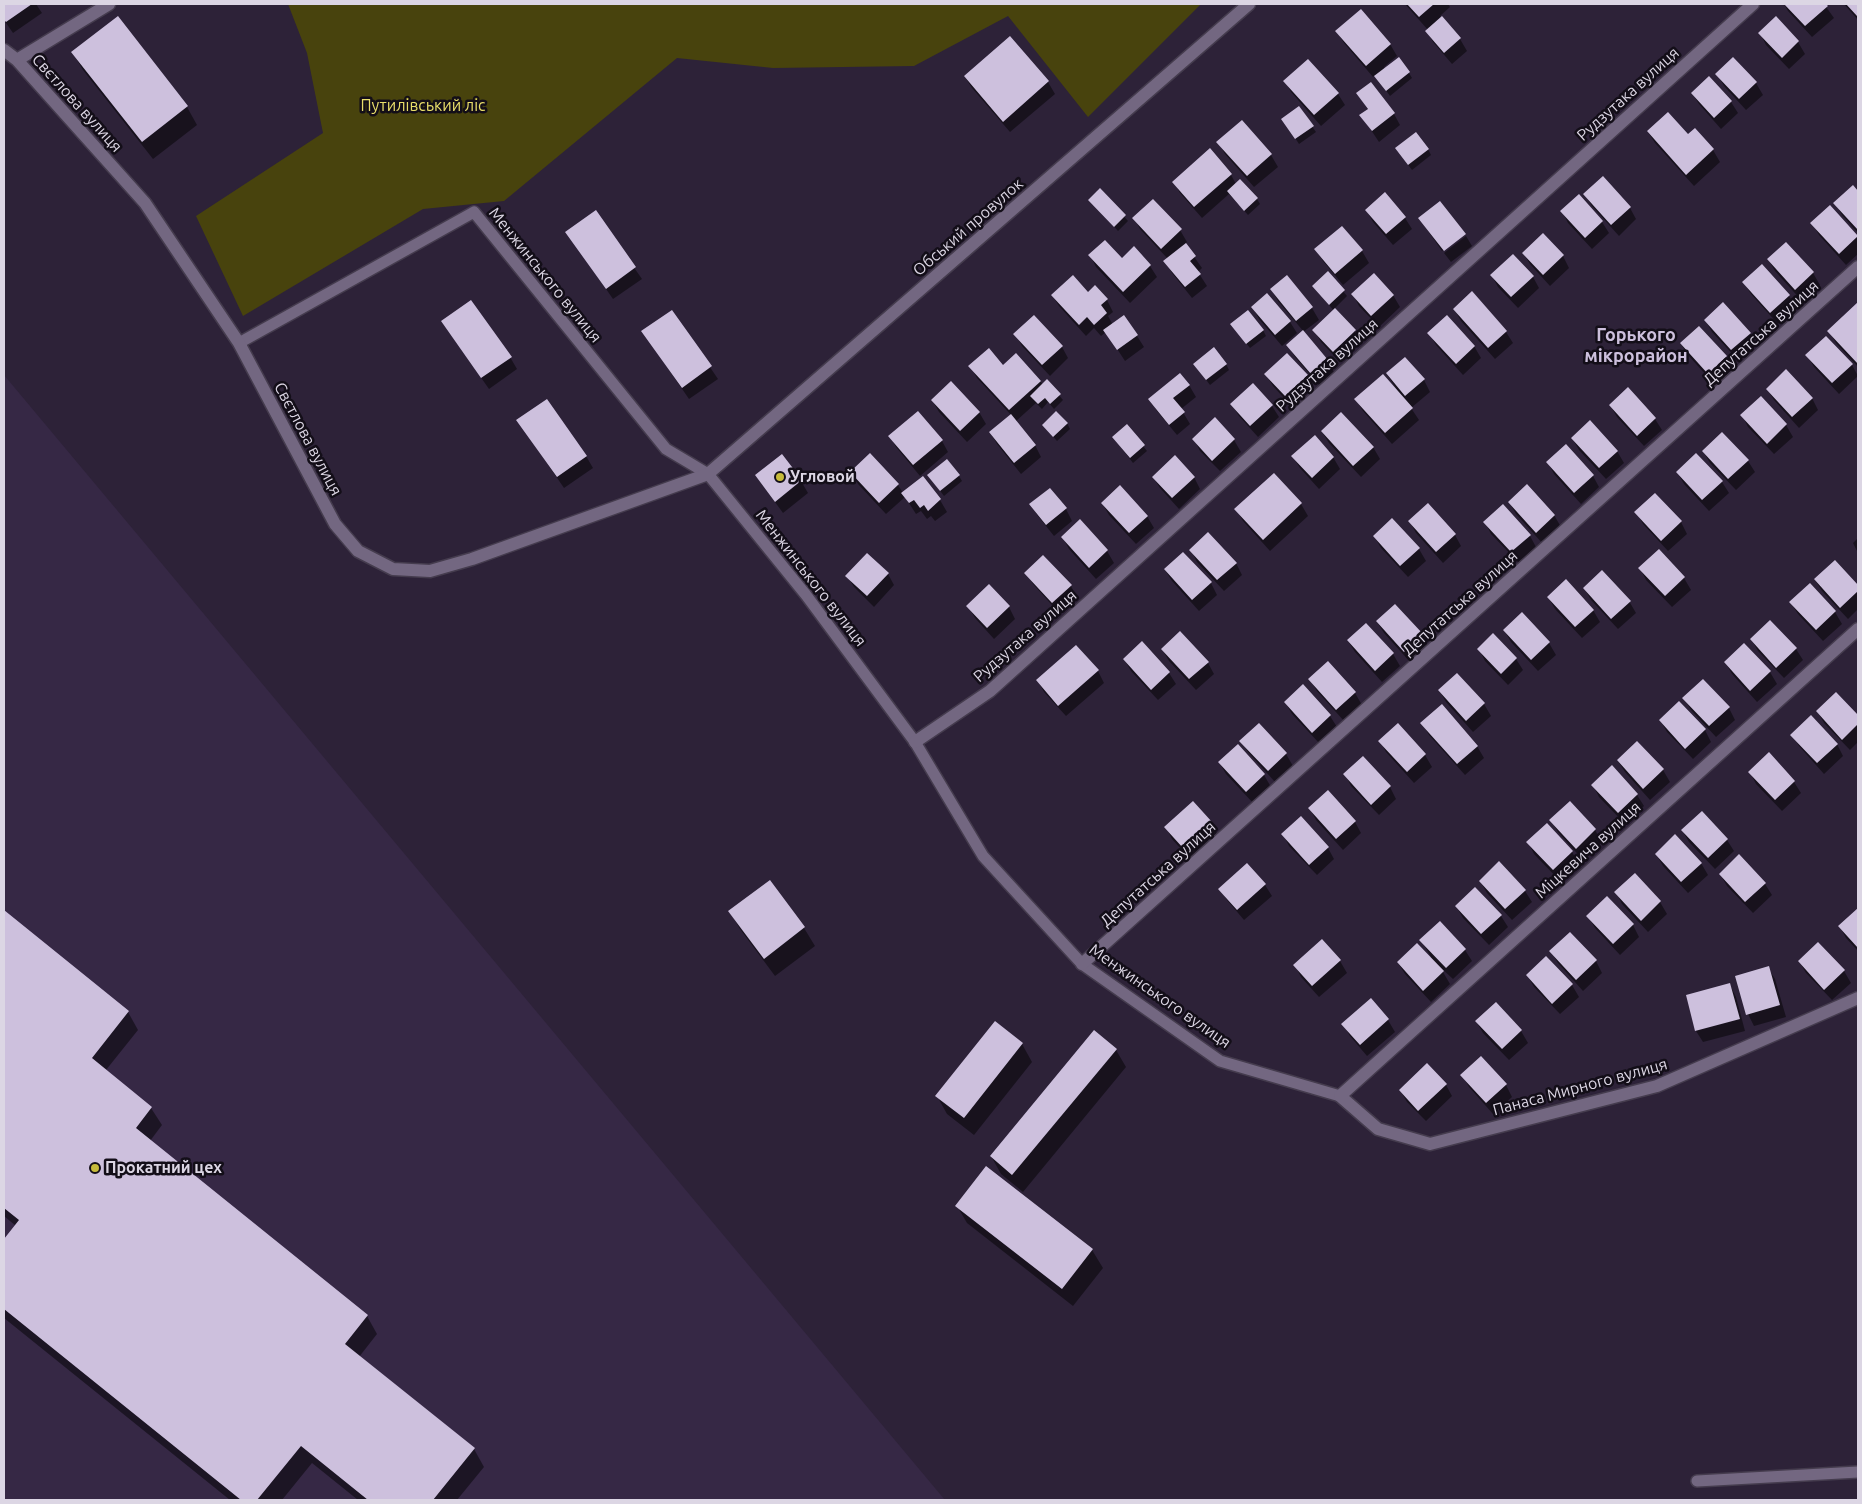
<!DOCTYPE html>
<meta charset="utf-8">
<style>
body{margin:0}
#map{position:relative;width:1862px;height:1504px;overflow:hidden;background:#2d2238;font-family:Ubuntu,sans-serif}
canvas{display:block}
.frame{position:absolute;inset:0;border:5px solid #dcd6e4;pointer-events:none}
</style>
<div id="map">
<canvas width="1862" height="1504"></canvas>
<div class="frame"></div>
</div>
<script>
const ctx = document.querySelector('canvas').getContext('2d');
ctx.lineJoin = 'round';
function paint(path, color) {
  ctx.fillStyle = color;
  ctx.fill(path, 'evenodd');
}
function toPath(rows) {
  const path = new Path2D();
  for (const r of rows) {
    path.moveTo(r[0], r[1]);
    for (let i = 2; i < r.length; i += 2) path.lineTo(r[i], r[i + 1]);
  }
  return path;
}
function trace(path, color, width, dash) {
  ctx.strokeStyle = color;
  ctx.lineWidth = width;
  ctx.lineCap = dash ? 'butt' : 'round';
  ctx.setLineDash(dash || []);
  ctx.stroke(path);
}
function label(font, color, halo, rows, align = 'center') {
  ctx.font = font + ' Ubuntu,sans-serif';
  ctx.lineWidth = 5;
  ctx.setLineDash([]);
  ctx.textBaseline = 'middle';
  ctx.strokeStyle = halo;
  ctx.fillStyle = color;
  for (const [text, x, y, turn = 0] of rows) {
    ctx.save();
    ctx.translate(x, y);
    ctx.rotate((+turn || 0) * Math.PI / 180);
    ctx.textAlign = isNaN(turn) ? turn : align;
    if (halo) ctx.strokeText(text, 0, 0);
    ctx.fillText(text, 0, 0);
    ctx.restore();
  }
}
const built = toPath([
 [4,375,945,1500,4,1500]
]);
const green = toPath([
 [288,4,1201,4,1088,117,1008,16,914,66,773,68,677,58,504,201,423,209,243,316,196,216,323,133,307,53]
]);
const shadow = toPath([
 [4,4,36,4,42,13,13,33,4,20],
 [1405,4,1448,4,1450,7,1440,16,1460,39,1467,51,1452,64,1433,42,1427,31,1428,30],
 [1784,4,1824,4,1834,18,1812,37,1788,11],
 [1844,4,1858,4,1858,20],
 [117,18,187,107,197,125,153,159,83,70,73,53],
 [1776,18,1798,42,1805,54,1789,69,1766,45,1760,33],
 [1337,32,1390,44,1397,56,1384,67,1385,69,1409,73,1412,78,1390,96,1375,75,1373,77,1344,43],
 [1010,38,1048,82,1055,94,1010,132,972,88,965,77],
 [1733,59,1756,83,1763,95,1746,110,1724,86,1717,74],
 [1285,81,1338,94,1345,105,1321,126,1291,92],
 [1692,93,1731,102,1738,113,1721,129,1699,104],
 [1358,94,1394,114,1400,125,1379,142,1361,115,1368,110],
 [1299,108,1316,132,1299,144,1286,124],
 [1242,121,1271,155,1278,167,1254,187,1225,154,1218,142],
 [1695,130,1713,150,1720,162,1694,186,1655,143,1648,132,1688,136],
 [1428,149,1431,155,1412,170,1400,154],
 [1210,150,1231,175,1236,184,1257,199,1260,204,1248,215,1229,194,1202,218,1180,193,1174,182],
 [1853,187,1858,193,1858,233,1842,215,1835,203],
 [1100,190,1128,221,1118,231,1090,200],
 [1585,195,1630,208,1636,219,1619,236,1592,206],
 [1830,207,1858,239,1858,254,1846,265,1819,235,1812,223],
 [1366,210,1405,218,1412,229,1393,245,1373,222],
 [1562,211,1602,222,1609,233,1592,249,1568,223],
 [595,212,642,279,613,299,574,243],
 [1134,218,1180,230,1187,242,1185,244,1202,268,1198,272,1207,286,1192,298,1172,273,1165,261,1168,259,1140,229],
 [1419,218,1465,234,1442,251],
 [1342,228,1362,251,1369,263,1343,285,1323,261,1316,250],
 [1466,236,1472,246,1451,262,1444,253],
 [1786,243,1813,273,1820,285,1802,301,1775,271,1768,259],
 [1134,248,1150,266,1157,277,1130,303,1096,267,1090,255,1122,259],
 [1523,253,1563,256,1569,268,1550,286,1530,264],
 [1328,273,1347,296,1334,309,1355,331,1361,343,1340,362,1321,342,1314,330,1334,311,1314,286],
 [1492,276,1533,277,1539,288,1518,308,1498,287],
 [1287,277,1312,308,1319,320,1303,332,1327,361,1334,372,1319,385,1295,357,1288,345,1304,332,1278,301,1271,289],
 [1744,283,1789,296,1796,307,1778,324,1751,294],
 [1088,293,1107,300,1113,312,1108,316,1113,325,1137,336,1144,347,1125,361,1106,332,1101,336,1094,328,1086,336,1059,306,1052,295],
 [1353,294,1393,295,1400,307,1379,327,1359,306],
 [1858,304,1858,367,1836,343,1829,331],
 [1253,307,1290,322,1297,333,1282,346,1259,319],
 [1454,309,1506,332,1513,343,1495,359,1461,321],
 [672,311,718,379,689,399,643,332],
 [1705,320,1750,333,1757,345,1739,361,1712,332],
 [442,322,510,357,517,369,489,389],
 [1699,327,1726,357,1733,369,1715,385,1688,355,1681,344],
 [1235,329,1263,330,1266,336,1250,348],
 [1429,333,1474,346,1481,358,1463,375,1436,345],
 [1015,334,1062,347,1068,358,1050,376,1022,346],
 [1807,355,1852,365,1858,376,1839,394,1814,367],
 [1226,364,1229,370,1210,385,1198,369],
 [970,366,1003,366,1040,381,1043,385,1047,381,1063,400,1054,409,1048,402,1042,409,1036,403,1015,422,1035,445,1041,457,1021,474,997,444,990,432,1011,415,977,378],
 [1387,374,1424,380,1430,392,1411,408,1419,420,1392,444,1363,411,1356,400,1397,390],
 [1266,375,1307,376,1313,387,1292,407,1273,386],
 [1189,385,1196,397,1181,409,1190,424,1177,435,1157,411,1150,399],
 [1253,385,1272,406,1279,417,1258,437,1239,416,1232,405],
 [1628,389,1655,419,1662,430,1644,446,1617,417,1610,405],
 [1767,389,1812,398,1818,410,1799,428,1774,400],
 [1761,398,1786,425,1793,437,1774,454,1748,427,1742,415],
 [932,400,979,412,986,424,967,442,939,412],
 [1215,419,1234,440,1241,452,1220,471,1200,451,1194,439],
 [518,421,586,456,593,468,564,488],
 [1067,423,1070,429,1057,441,1043,425],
 [1127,426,1147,451,1133,463,1113,437],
 [1322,432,1373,447,1380,459,1361,477,1329,443],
 [890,436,942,441,948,452,920,476,896,447],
 [1572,438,1617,451,1624,463,1606,479,1579,450],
 [1703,451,1748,461,1755,472,1736,490,1710,463],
 [870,455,898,485,903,493,923,478,940,500,947,512,935,521,931,516,927,519,921,511,916,514,905,497,886,514,858,484,851,473],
 [782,456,801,481,808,493,783,513,756,476],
 [1293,457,1333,457,1340,469,1319,489,1300,468],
 [1548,463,1593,476,1599,487,1581,504,1554,474],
 [1677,472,1722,482,1729,493,1709,511,1684,484],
 [1274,474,1301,504,1308,516,1270,551,1243,521,1236,509],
 [929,476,959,476,962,481,944,496],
 [1153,477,1194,477,1200,489,1179,509,1160,488],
 [1050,489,1066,509,1072,521,1054,536,1038,516,1031,505],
 [1509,502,1554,515,1561,527,1543,544,1516,514],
 [1102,503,1147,516,1154,528,1136,544,1109,515],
 [1636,512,1681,522,1687,534,1668,551,1643,524],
 [1392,520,1419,549,1426,561,1408,577,1381,548,1374,536],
 [1080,521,1107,551,1114,563,1096,579,1069,549,1063,538],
 [1410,522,1455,535,1461,546,1443,563,1416,533],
 [1485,522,1530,536,1536,547,1519,563,1491,534],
 [1858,538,1858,553,1853,543],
 [1191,550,1236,563,1242,575,1224,591,1197,562],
 [1659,550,1684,578,1691,590,1672,607,1646,580,1640,568],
 [1834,562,1858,587,1858,609,1848,619,1822,591,1815,580],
 [1165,570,1211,583,1217,595,1199,611,1172,581],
 [1026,573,1071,586,1077,598,1060,614,1033,584],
 [888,574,894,585,874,607,854,587,847,576],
 [1810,585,1835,612,1842,624,1823,641,1798,614,1791,603],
 [1584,588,1629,601,1636,613,1618,629,1591,600],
 [1548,597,1593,610,1600,622,1582,638,1555,609],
 [968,606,1009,607,1015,619,994,639,975,618],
 [1395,606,1422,635,1429,647,1411,663,1384,633,1377,622],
 [1522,613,1549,643,1556,655,1538,671,1511,642,1504,630],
 [1366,624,1393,654,1400,666,1382,682,1355,652,1348,641],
 [1751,639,1796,649,1803,660,1784,678,1758,651],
 [1162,649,1208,663,1214,674,1196,690,1169,661],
 [1479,649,1516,659,1523,670,1508,685,1485,661],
 [1124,659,1169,673,1176,684,1158,700,1131,671],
 [1725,662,1770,672,1777,684,1757,702,1732,674],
 [1328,663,1355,693,1362,705,1344,721,1317,691,1310,680],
 [1098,671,1104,683,1066,716,1044,692,1038,681],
 [1457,674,1484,704,1491,716,1473,732,1446,702,1439,690],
 [1836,694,1858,717,1858,742,1850,750,1824,723,1817,711],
 [1684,698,1729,708,1735,720,1716,737,1691,710],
 [1285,702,1330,716,1337,727,1319,743,1292,714],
 [1660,720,1705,730,1711,742,1693,759,1667,732],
 [1422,723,1477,746,1484,758,1465,775,1429,735],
 [1259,724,1286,754,1293,766,1275,782,1248,752,1241,741],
 [1398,724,1425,755,1432,767,1414,783,1386,752,1380,741],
 [1792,735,1837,744,1843,756,1824,774,1799,746],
 [1637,743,1663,770,1670,782,1650,800,1625,772,1618,761],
 [1237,746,1264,775,1271,787,1253,803,1226,774,1219,762],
 [1769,754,1794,782,1801,793,1782,811,1756,784,1750,772],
 [1345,774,1390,787,1396,799,1379,815,1351,786],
 [1593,785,1637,795,1644,806,1625,824,1599,797],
 [1193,803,1211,823,1218,835,1190,859,1172,839,1166,827],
 [1570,803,1595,830,1602,842,1583,860,1558,832,1551,821],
 [1310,809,1355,822,1361,833,1343,850,1316,820],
 [1547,824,1572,852,1579,864,1560,881,1534,854,1528,842],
 [1682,830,1727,840,1734,851,1715,869,1689,842],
 [1283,834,1328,848,1334,859,1317,875,1289,846],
 [1656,854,1701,863,1708,875,1688,893,1663,866],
 [1247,864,1265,885,1272,896,1244,920,1227,900,1220,889],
 [1720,874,1765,884,1772,895,1753,913,1727,886],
 [1635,875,1660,902,1667,914,1648,932,1622,904,1616,892],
 [1480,881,1525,891,1532,902,1512,920,1487,893],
 [770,882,804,928,815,946,775,976,740,929,730,912],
 [1456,906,1501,916,1508,927,1489,945,1463,918],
 [1858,909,1858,951,1846,938,1840,927],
 [4,912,128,1012,138,1030,106,1070,151,1108,162,1125,150,1141,367,1316,377,1334,359,1357,474,1449,484,1467,457,1500,358,1500,312,1463,282,1500,230,1500,4,1318,4,1241,16,1226,4,1216],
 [1588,916,1633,925,1639,937,1620,955,1595,928],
 [1440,923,1465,950,1472,961,1453,979,1440,967,1450,984,1431,1002,1405,974,1398,963,1431,957,1421,940],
 [1322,941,1340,961,1347,973,1319,997,1301,977,1295,965],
 [1551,952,1596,961,1602,973,1583,991,1558,963],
 [1799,961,1844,971,1851,983,1832,1000,1806,973],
 [1768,968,1775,979,1786,1017,1754,1026,1748,1014],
 [1527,975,1572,985,1579,997,1560,1014,1534,987],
 [1730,985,1736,997,1745,1031,1703,1042,1696,1031,1687,996],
 [1371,1000,1388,1020,1395,1032,1367,1056,1350,1036,1343,1024],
 [1496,1003,1521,1031,1528,1043,1509,1060,1483,1033,1476,1021],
 [1022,1044,1032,1062,974,1135,947,1114,937,1096],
 [1116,1050,1126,1067,1023,1192,1001,1174,991,1156],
 [1481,1058,1506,1085,1512,1097,1493,1114,1469,1087,1462,1075],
 [1446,1085,1452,1096,1426,1121,1407,1102,1400,1090],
 [987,1168,1092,1250,1103,1268,1073,1306,967,1223,957,1206]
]);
const building = toPath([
 [4,4,32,4,6,22,4,20],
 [1407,4,1434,4,1419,17],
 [1784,4,1826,4,1828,6,1805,26],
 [1846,4,1858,4,1858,15,1857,16],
 [1361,9,1391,44,1366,66,1335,31],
 [118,16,188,106,142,142,71,52],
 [1442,16,1461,38,1444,53,1425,31],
 [1776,16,1799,41,1782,58,1758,33],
 [1010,36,1049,81,1003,122,964,76],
 [1399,57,1410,72,1386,91,1374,76],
 [1733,57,1757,82,1739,99,1715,74],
 [1308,59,1339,93,1314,115,1283,81],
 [1709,76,1732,101,1714,118,1691,93],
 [1371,82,1395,113,1372,131,1359,115,1368,109,1356,93],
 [1299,106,1314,126,1295,139,1281,119],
 [1668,112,1688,134,1695,128,1714,149,1686,175,1647,131],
 [1242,120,1272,154,1247,176,1216,142],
 [1416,132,1429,149,1408,165,1395,148],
 [1210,148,1232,174,1194,207,1172,182],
 [1603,176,1631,207,1611,225,1583,194],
 [1240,179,1258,198,1244,211,1227,191],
 [1853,185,1858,191,1858,230,1833,203],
 [1100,188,1126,215,1114,227,1088,200],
 [1385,192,1406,217,1386,234,1365,210],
 [1579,194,1603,221,1585,238,1560,211],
 [1153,199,1182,229,1161,249,1132,218],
 [1440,201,1466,234,1444,251,1418,218],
 [1830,205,1858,236,1839,254,1810,223],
 [596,210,636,267,606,289,565,232],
 [1342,226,1363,250,1335,274,1314,249],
 [1543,233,1564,255,1543,275,1522,253],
 [1105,240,1122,258,1134,246,1151,265,1123,292,1088,255],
 [1786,242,1814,272,1795,290,1767,259],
 [1186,243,1196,256,1190,261,1201,274,1185,287,1163,261],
 [1513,254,1534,276,1511,297,1490,275],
 [1762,264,1790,295,1770,313,1742,282],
 [1328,271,1345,290,1329,305,1312,286],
 [1374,273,1394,295,1371,316,1351,294],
 [1073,275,1088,292,1095,285,1108,299,1101,305,1107,313,1094,325,1087,317,1079,325,1051,295],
 [1287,275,1313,307,1296,321,1270,289],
 [1472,291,1507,331,1488,348,1453,309],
 [1267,293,1291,321,1275,335,1251,307],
 [471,300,512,357,481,378,441,321],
 [1723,302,1751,333,1731,350,1704,320],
 [1858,302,1858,364,1827,331],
 [1335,308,1356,330,1333,352,1312,330],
 [672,310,712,366,682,388,641,331],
 [1248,310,1264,330,1246,344,1230,324],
 [1034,315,1063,346,1042,365,1013,334],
 [1124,315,1138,335,1117,350,1103,330],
 [1447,315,1475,346,1456,364,1427,333],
 [1699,326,1727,356,1708,374,1680,343],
 [1303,330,1328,360,1311,374,1286,345],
 [1826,336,1853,364,1832,383,1805,355],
 [1214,347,1227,364,1206,380,1193,364],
 [989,348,1003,365,1016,353,1041,381,1009,410,968,366],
 [1287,353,1308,375,1285,396,1264,374],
 [1405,357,1425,379,1405,396,1386,373],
 [1786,369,1813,398,1792,417,1766,389],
 [1180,373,1190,385,1173,398,1185,412,1169,425,1148,399],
 [1383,374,1413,408,1385,433,1354,399],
 [1047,379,1061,394,1050,404,1045,398,1038,404,1030,396],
 [951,381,980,412,960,431,931,400],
 [1253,383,1273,405,1250,426,1230,404],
 [1628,387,1656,418,1637,436,1609,405],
 [1761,396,1787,424,1767,444,1740,415],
 [547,399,587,456,557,477,516,420],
 [918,411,943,440,913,465,888,436],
 [1056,411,1068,423,1053,437,1042,425],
 [1341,412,1374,447,1353,466,1321,431],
 [1011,414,1036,445,1014,463,989,432],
 [1215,417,1235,439,1212,461,1192,439],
 [1590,420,1618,451,1599,468,1571,438],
 [1127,424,1145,445,1130,458,1112,437],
 [1722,432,1749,460,1728,479,1702,451],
 [1315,435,1334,457,1312,478,1291,456],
 [1566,444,1594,475,1574,493,1546,462],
 [870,453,899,484,879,503,850,472],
 [1696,453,1723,481,1702,500,1676,472],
 [782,454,802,480,775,502,755,475],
 [1175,455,1195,477,1172,498,1152,477],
 [947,459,960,475,940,491,927,475],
 [1274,473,1302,503,1263,540,1234,509],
 [923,476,941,499,928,511,924,505,920,508,914,500,909,503,901,493],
 [1527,484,1555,515,1536,533,1508,502],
 [1120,485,1148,516,1129,533,1101,503],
 [1050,488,1067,508,1046,525,1029,504],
 [1655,493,1682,521,1661,541,1634,512],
 [1428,503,1456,534,1436,552,1408,521],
 [1503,504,1531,535,1511,552,1483,522],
 [1392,518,1420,548,1400,566,1373,536],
 [1080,519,1108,550,1089,568,1061,537],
 [1208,532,1237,563,1217,580,1189,550],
 [1659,549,1685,577,1665,596,1638,568],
 [1183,552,1212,582,1192,600,1164,569],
 [867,553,889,573,867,596,845,576],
 [1043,555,1072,585,1052,603,1024,573],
 [1835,560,1858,585,1858,591,1840,608,1814,579],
 [1602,570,1631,601,1611,619,1583,588],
 [1566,579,1594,610,1575,627,1547,597],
 [1810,583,1836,611,1816,630,1789,602],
 [989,584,1010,606,987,628,966,606],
 [1395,604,1423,634,1404,652,1376,621],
 [1522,612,1550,642,1531,660,1503,630],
 [1770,620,1797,648,1776,668,1750,639],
 [1366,623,1394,653,1375,671,1347,640],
 [1180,631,1209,662,1189,679,1161,649],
 [1493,633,1517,658,1501,674,1477,649],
 [1142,641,1170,672,1151,690,1123,659],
 [1744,643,1771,671,1750,691,1724,662],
 [1076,645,1099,670,1058,706,1036,680],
 [1328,661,1356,692,1336,710,1308,679],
 [1457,673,1485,703,1466,721,1438,690],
 [1703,679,1730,707,1709,726,1682,698],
 [1303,684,1331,715,1312,733,1284,702],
 [1836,692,1858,715,1858,724,1842,740,1816,711],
 [1679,701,1706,729,1685,749,1659,720],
 [1442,704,1478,746,1457,764,1420,723],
 [1811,715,1838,744,1817,763,1790,735],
 [1259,723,1287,753,1268,771,1239,741],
 [1398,723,1426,754,1407,772,1378,741],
 [1637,741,1664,769,1643,789,1617,760],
 [1238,744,1265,774,1246,792,1218,762],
 [1769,752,1795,781,1775,800,1748,772],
 [1363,756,1391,786,1371,805,1343,774],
 [1612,765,1638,794,1618,813,1591,785],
 [1328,790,1356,821,1336,839,1308,808],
 [1193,801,1212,822,1183,848,1164,827],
 [1570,801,1596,829,1576,849,1549,820],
 [1702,811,1728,839,1708,858,1681,830],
 [1301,816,1329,847,1309,865,1281,834],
 [1547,823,1573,851,1553,870,1526,842],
 [1675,834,1702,863,1681,882,1655,854],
 [1739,854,1766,883,1745,902,1719,874],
 [1499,861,1526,890,1505,909,1479,881],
 [1247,863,1266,884,1237,910,1218,889],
 [1635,873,1661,901,1641,921,1614,892],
 [770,880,805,927,764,959,728,911],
 [1475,887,1502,915,1481,934,1455,906],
 [1607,896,1634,924,1613,944,1586,916],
 [1858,908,1858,948,1838,926],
 [4,910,129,1011,92,1058,152,1107,136,1128,368,1315,345,1344,475,1448,433,1500,368,1500,301,1446,257,1500,241,1500,4,1309,4,1239,19,1220,4,1208],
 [1440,921,1466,949,1446,968,1419,940],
 [1570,932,1597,960,1576,980,1549,951],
 [1322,939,1341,960,1312,986,1293,965],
 [1818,942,1845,970,1824,990,1798,961],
 [1417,943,1444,971,1423,991,1397,962],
 [1546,956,1573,984,1552,1004,1526,975],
 [1769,966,1780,1005,1746,1015,1735,976],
 [1730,983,1740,1019,1695,1031,1686,995],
 [1371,998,1389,1019,1360,1045,1341,1024],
 [1496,1002,1522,1030,1502,1049,1475,1021],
 [995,1021,1023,1043,964,1118,935,1096],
 [1094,1030,1117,1049,1012,1175,990,1156],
 [1481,1056,1507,1084,1486,1103,1460,1075],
 [1427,1063,1447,1084,1418,1111,1399,1090],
 [986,1166,1093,1249,1062,1289,955,1206]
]);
const lane = toPath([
 [239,343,474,212,666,449,708,474,806,595,915,742,983,856,1082,964,1220,1061,1340,1096],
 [1697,1481,1858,1472]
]);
const street = toPath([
 [4,50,17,60,145,203,239,343,335,524,358,551,393,569,430,571,472,559,708,474,1249,4],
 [17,60,109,4],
 [1858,629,1340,1096,1378,1129,1430,1144,1657,1086,1858,998],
 [915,742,990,691,1753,4],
 [1082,964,1858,267]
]);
const markers = [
 [780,477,5,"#c7bb3b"],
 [95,1168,5,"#c7bb3b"]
];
const streetNames = [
 ["Рудзутака вулиця",1628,94,-42],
 ["Свєтлова вулиця",77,103,48],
 ["Обський провулок",968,227,-41],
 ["Менжинського вулиця",545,275,51],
 ["Депутатська вулиця",1761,333,-42],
 ["Рудзутака вулиця",1327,365,-42],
 ["Свєтлова вулиця",308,439,62],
 ["Менжинського вулиця",811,578,52],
 ["Депутатська вулиця",1460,603,-42],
 ["Рудзутака вулиця",1025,636,-41],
 ["Міцкевича вулиця",1588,850,-42],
 ["Депутатська вулиця",1158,874,-42],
 ["Менжинського вулиця",1160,996,35],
 ["Панаса Мирного вулиця",1580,1087,-15]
];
const parkNames = [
 ["Путилівський ліс",423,106]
];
const poiNames = [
 ["Угловой",790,477],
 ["Прокатний цех",105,1168]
];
const neighbourhoodNames = [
 ["Горького",1636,335],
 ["мікрорайон",1636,356]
];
paint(built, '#362845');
paint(green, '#48430d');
paint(shadow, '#0007');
paint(building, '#cdc0dd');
trace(lane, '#453c4e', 14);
trace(street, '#453c4e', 15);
trace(lane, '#736781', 11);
trace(street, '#736781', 12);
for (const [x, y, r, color] of markers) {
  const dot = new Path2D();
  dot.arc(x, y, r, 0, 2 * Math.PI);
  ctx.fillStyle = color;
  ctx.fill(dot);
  trace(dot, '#130e18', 2);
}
label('16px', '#dcd6e4', '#130e18', streetNames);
label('16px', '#eadf6a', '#130e18', parkNames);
label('bold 16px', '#dcd6e4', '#130e18', poiNames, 'left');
label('bold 18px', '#cdc0dd', '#130e18', neighbourhoodNames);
</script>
